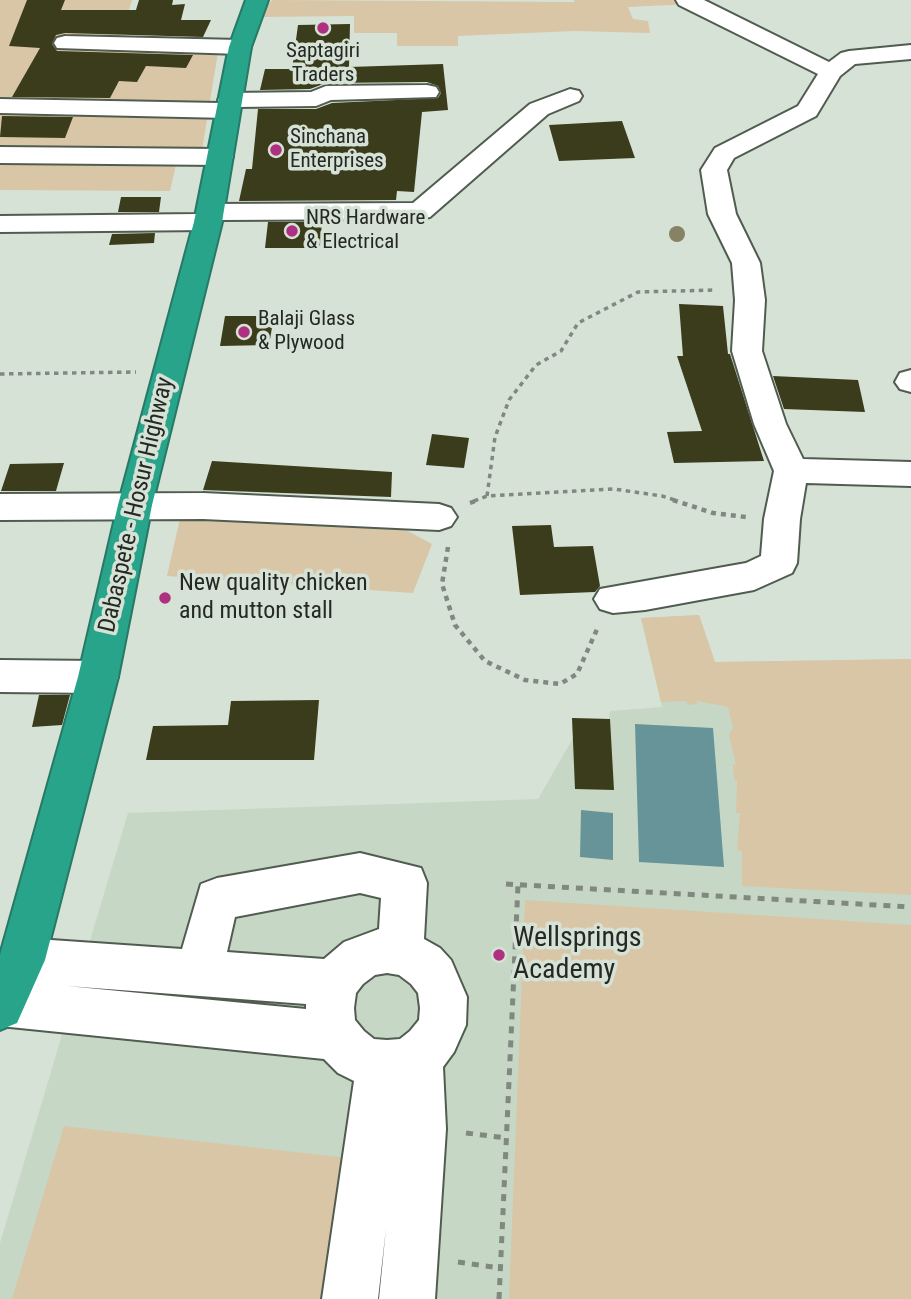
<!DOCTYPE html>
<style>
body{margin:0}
canvas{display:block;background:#d6e2d5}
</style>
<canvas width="911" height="1299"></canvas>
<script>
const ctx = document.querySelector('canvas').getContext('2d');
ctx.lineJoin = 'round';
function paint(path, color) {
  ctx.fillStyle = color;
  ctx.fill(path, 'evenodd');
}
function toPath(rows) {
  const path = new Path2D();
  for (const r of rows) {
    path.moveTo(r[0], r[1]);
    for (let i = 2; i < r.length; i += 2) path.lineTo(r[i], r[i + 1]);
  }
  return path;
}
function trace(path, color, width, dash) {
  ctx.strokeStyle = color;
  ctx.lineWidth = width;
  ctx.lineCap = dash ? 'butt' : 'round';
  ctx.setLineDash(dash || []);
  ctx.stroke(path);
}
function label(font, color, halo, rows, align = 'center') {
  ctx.font = font + ' "Roboto Condensed",sans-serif';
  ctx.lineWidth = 7;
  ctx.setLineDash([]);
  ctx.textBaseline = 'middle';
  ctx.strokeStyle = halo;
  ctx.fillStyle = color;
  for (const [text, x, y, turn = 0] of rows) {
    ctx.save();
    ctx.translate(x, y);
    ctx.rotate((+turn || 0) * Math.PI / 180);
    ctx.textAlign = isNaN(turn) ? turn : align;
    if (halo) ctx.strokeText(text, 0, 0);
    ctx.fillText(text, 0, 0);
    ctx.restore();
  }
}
const built = toPath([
 [699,615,715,662,911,659,911,1299,0,1299,0,1243,128,813,538,799,573,738,572,718,609,719,610,711,662,707,641,618]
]);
const green = toPath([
 [0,0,132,0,117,48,218,52,202,150,179,151,170,191,0,190],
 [272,0,574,2,574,0,679,0,690,4,628,7,633,19,648,21,650,33,574,31,458,36,458,46,397,46,397,33,354,33,354,16,259,17],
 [181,514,406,530,432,544,413,593,167,576],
 [699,615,715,662,911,659,911,895,742,886,742,851,737,850,740,813,736,813,737,781,734,779,733,764,736,765,729,735,733,728,728,707,697,701,697,704,687,705,686,701,661,702,641,618],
 [525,900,911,925,911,1299,509,1299],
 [64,1126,348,1158,327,1299,12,1299]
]);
const water = toPath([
 [635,724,713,728,724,867,639,862],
 [581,810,613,813,613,860,580,857]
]);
const building = toPath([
 [27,0,65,0,61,10,136,10,139,0,173,0,172,5,185,4,181,20,211,20,203,37,65,33,56,35,52,44,57,51,193,55,186,68,146,66,137,82,119,81,110,98,12,97,40,48,9,46],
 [350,24,349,67,443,64,448,110,422,112,414,192,397,191,396,200,239,201,246,169,252,169,258,109,316,109,332,103,438,98,441,93,438,86,427,82,326,83,310,89,260,90,265,69,292,69,298,25],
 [2,116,73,117,65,138,0,137],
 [622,121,635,158,559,161,549,125],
 [121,197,161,197,159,212,118,212],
 [268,222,322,222,320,248,265,248],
 [155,233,154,243,109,245,112,234],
 [679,304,723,306,728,354,730,354,764,461,674,463,667,432,702,431,677,356,683,356],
 [225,316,274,316,269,345,220,346],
 [773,376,858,380,865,412,784,409],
 [432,434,469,438,464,468,426,465],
 [212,461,392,472,391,497,203,490],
 [64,463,56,491,1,491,10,464],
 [551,525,554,547,593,546,600,586,595,592,520,595,512,526],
 [39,695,70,695,62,725,32,727],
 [319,700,314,760,146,760,153,726,228,725,231,701],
 [572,718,610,719,614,790,575,789]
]);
const pathFar2 = toPath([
 [0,374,136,372],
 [487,496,495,437,509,400,536,365,561,351,578,323,638,292,715,290],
 [474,501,487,496,614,489,662,496,678,501]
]);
const pathFar1 = toPath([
 [673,500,713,513,746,517],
 [470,503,478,500],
 [448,547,442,584,455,625,485,661,525,680,560,684,577,674,598,627]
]);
const path = toPath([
 [506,884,911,907],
 [466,1133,506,1138],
 [458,1262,500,1268],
 [499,1299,518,885]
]);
const minor = toPath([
 [676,0,704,0,829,62,841,53,849,51,911,45,911,59,855,64,840,76,816,116,734,158,727,170,736,214,760,263,765,300,762,351,786,424,803,459,911,462,911,486,806,483,800,519,797,563,792,573,754,590,645,610,613,613,600,609,594,599,600,589,746,563,761,556,764,519,774,471,754,424,732,351,735,300,732,263,708,214,701,170,715,148,798,106,818,74,679,5,676,0],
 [65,36,240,40,248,42,251,47,248,52,240,54,57,48,54,43,57,38,65,36],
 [427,85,436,87,439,92,436,97,331,100,316,106,238,107,240,111,237,116,228,118,0,113,0,99,220,103,218,100,221,95,230,93,311,92,326,86,427,85],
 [570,89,579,91,582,96,579,101,548,114,430,217,420,219,220,220,218,228,208,230,0,232,0,216,198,214,200,206,210,204,413,203,530,104,570,89],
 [0,147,220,149,229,152,233,157,229,162,220,165,0,163,0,147],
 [911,370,911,392,900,389,895,382,900,373,911,370],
 [203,493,439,504,451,508,457,517,451,526,439,530,203,519,0,520,0,494,203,493],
 [0,660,98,661,112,666,118,677,112,688,98,693,0,692,0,660],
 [360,853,421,868,427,883,424,939,440,948,451,960,467,997,466,1025,454,1052,443,1067,446,1129,435,1299,379,1299,386,1228,378,1299,322,1299,354,1081,338,1073,324,1059,0,1026,0,980,19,981,6,976,0,963,6,944,22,938,182,949,201,884,217,878,360,853],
 [360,893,381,898,379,929,344,942,324,959,227,952,235,917,360,893],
 [387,973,399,975,411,984,418,993,420,1008,419,1020,410,1031,400,1039,387,1040,374,1039,364,1031,355,1020,354,1008,356,993,363,984,375,975,387,973],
 [67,986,306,1004,306,1009,67,986]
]);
const highway = toPath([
 [246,0,268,0,251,47,222,222,152,505,118,677,45,960,17,1023,0,1030,0,955,78,677,118,505,194,222,229,47,246,0]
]);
const trees = [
 [677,234]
];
const markers = [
 [323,28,7,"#ae3080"],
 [276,150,7,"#ae3080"],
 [292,231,7,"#ae3080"],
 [244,332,7,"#ae3080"],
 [165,598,7,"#ae3080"],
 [499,955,7,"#ae3080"]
];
const farPoinames = [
 ["Saptagiri",323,52,"center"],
 ["Traders",323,76,"center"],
 ["Sinchana",290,138],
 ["Enterprises",290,162],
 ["NRS Hardware",306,219],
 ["& Electrical",306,243],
 ["Balaji Glass",258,320],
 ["& Plywood",258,344]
];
const streetNames = [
 ["Dabaspete - Hosur Highway",137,505,-77]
];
const poiNames = [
 ["New quality chicken",179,584],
 ["and mutton stall",179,612]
];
const nearPoinames = [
 ["Wellsprings",513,939],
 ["Academy",513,971]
];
paint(built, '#c6d8c5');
paint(green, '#d8c6a7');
paint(water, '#669499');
paint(building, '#3a3c1c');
trace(minor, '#515c50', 4);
trace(highway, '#277966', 4);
trace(pathFar2, '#80887f', 3.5, [4.5, 4.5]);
trace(pathFar1, '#80887f', 4.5, [5, 5]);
trace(path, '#80887f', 5, [7, 7]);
paint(minor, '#fff');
paint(highway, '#28a48a');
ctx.fillStyle = '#888264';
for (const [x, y] of trees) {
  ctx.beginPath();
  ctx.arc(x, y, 8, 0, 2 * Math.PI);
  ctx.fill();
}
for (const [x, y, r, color] of markers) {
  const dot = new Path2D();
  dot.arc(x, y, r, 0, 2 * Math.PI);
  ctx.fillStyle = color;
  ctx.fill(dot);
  trace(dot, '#d6e2d5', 2.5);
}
label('21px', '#252924', '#d6e2d5', farPoinames, 'left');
label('24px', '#252924', '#d6e2d5', streetNames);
label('24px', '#252924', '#d6e2d5', poiNames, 'left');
label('28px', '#252924', '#d6e2d5', nearPoinames, 'left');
</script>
